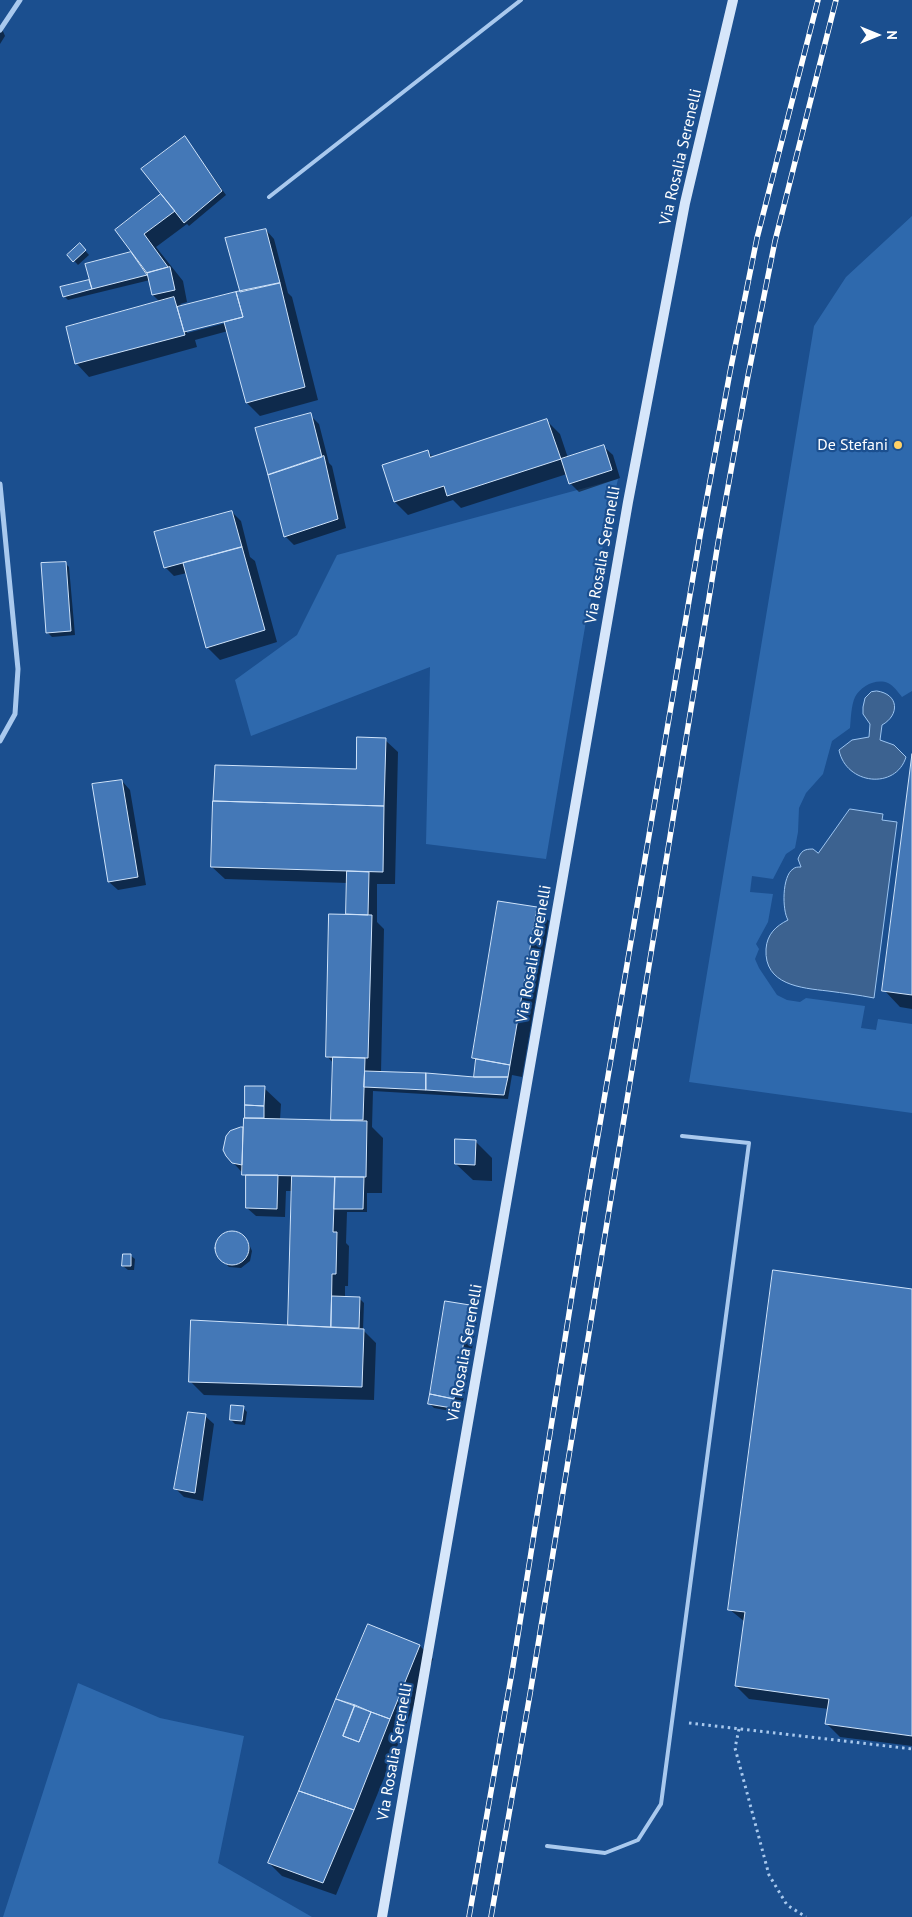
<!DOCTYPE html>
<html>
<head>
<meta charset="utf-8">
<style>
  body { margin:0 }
  #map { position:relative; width:912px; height:1917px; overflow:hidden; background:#1b4f8f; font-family:"PT Sans",sans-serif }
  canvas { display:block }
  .north { position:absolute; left:852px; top:10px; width:50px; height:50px; -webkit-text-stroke:4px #1b4f8f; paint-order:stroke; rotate:90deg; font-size:14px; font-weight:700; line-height:20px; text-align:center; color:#fff }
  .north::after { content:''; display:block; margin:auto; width:18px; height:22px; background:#fff; clip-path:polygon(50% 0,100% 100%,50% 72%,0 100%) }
</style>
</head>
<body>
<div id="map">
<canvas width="912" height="1917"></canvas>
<div class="north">N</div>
</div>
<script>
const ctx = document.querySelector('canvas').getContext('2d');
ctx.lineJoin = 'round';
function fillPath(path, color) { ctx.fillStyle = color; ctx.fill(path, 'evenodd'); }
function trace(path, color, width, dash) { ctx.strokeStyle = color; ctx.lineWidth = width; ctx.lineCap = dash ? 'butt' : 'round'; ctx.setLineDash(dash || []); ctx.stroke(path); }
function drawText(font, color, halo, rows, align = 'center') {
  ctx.font = font + ' "PT Sans",sans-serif'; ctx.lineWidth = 4.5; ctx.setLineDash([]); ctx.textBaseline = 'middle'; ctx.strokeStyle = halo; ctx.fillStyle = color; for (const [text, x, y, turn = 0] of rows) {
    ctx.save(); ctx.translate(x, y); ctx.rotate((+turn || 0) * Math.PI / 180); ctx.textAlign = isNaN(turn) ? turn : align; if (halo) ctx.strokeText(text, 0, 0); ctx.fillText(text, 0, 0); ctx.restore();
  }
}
const green = new Path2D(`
  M912,216V691L902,697C898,692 894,686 888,683C876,678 861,686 855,697C851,706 851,718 850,728L832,741L823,774L806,793L799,808L798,832L795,848L786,854L773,879L752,876L750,892L773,894L768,922L756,944L759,949L755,959L759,968L777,995L787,1000L800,1002L806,998L865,1006L861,1028L876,1030L878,1019L912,1024V1113L689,1082L814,326L846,277Z
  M618,479L586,621L546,859L426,844L430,667L251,736L235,680L297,635L337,555Z
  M78,1683L160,1718L244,1736L218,1863L312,1917H3Z`);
const water = new Path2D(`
  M877,691C899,694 900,715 882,725L880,740L894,745L906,757C896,790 846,785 839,750L852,740L869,737L870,724L863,714V707L865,698L871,692Z
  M850,809L883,814L882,820L897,822L874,998C859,995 843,993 828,991C801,988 764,985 766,949C767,934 776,926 788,920C782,910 782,876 793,869C795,867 798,867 801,867L798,859C801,851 804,849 813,849L818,853Z`);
const shadow = new Path2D(`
  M0,24L5,36L0,44Z
  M188,142L226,195L189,226L187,224L156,247L183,281L187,302L180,304L183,307L242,292L266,230L274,239L288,293L292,297L318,400L260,416L247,403L228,331L195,340L197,347L89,377L77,364L67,328L160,302L153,295L150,280L68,300L64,296L61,288L91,280L131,254L135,258L136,257L117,230L163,194ZM226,321V323L187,333V330Z
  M80,245L89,255L78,265L69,255Z
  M310,415L319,424L329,463L332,466L346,528L294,545L285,536Z
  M547,421L560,434L568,458L604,447L613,455L620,478L579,492L570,483L567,474L461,508L453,500L408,515L395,502L384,466L428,452L433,457Z
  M232,512L241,521L250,557L255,561L277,642L220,660L207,647L187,573L174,576L165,567Z
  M65,563L69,567L75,635L52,637L48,633Z
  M385,740L398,752L395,884H377V922L384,929L381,1073L476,1078L477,1062L473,1058L536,908L549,921L522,1077L512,1075L508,1099L373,1091L372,1127L383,1138L382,1193H367V1212H347L346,1243L349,1246L348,1286H345V1298L360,1299L364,1303L363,1330L376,1343L374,1400L204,1395L191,1382L289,1326L293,1191H286L285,1217L256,1216L247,1208L248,1179L229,1158L230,1132L244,1127L247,1087L264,1088L281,1104L280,1120L335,1121L333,1119L334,1064L327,1056L349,916L347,914L348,883L225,879L212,867L357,770Z
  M912,764V1009L900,1007L884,990Z
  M122,781L130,790L146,885L118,890L109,882Z
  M475,1141L492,1158V1181L473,1180L456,1164Z
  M229,1233L239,1235L249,1244L252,1251L250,1261L241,1268L229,1267L218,1256L217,1243L224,1235Z
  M130,1255L135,1259L134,1270H128L123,1266Z
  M912,1290V1746L840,1737L827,1724L829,1709L749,1699L736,1686L745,1622L729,1609Z
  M469,1307L478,1315L462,1407L457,1406L456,1412L434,1408L430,1404Z
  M243,1408L247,1412L245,1425L235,1424L231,1420Z
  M205,1416L214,1424L203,1501L184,1497L175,1488Z
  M369,1625L420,1646L433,1659L336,1895L282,1876L269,1863Z`);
const building = new Path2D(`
  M185,136L222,191L184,223L141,169Z
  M161,194L175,211L144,234L168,267L147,273L115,230Z
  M266,229L280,283L240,292L225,238Z
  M80,243L86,250L73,262L67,255Z
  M131,252L147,275L92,289L85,264Z
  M170,267L175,290L152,295L147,273Z
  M89,280L92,289L63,297L60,287Z
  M280,283L305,387L246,403L224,322L243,317L236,292Z
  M236,292L243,317L184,332L177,307Z
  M174,297L185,335L75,364L66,327Z
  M311,413L322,457L268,475L255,428Z
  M547,419L561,459L447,496L444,486L394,502L382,465L428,450L430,457Z
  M604,445L612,470L569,484L561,459Z
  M324,456L338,519L284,537L268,475Z
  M232,511L242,547L164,568L154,532Z
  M242,547L265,630L206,648L183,563Z
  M66,562L71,631L46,633L41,563Z
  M357,737L386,738L384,806L213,801L215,765L356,769Z
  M912,754V995L882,991Z
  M122,780L138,877L108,882L92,784Z
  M213,801L384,806L383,872L211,867Z
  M347,871L369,872L368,915L346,914Z
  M498,901L537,907L510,1065L472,1058Z
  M329,914L372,915L368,1058L326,1057Z
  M333,1057L365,1058L363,1120H331Z
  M476,1059L510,1065L508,1077H474Z
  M365,1071L426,1073V1090L364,1087Z
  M426,1073L474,1077H508L504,1095L426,1090Z
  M245,1086H265L264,1106L245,1105Z
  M245,1105L264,1106V1118H245Z
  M244,1118L367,1121L366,1177L242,1175Z
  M241,1127H243L242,1165L232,1163L226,1156L223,1150L226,1136L230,1131Z
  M455,1139L476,1140L475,1165L455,1164Z
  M246,1175H278L277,1209L246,1208Z
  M292,1176L335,1177L333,1232H337L336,1274H332L331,1327L288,1325Z
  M335,1177H364L363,1209H334Z
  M215 1248a17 17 0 1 1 34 0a17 17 0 1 1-34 0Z
  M123,1254H131V1266H122Z
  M773,1270L912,1289V1736L825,1724L829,1699L735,1686L745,1612L728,1610Z
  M332,1296L360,1297L359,1328L331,1327Z
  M445,1301L470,1305L454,1399L430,1394Z
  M191,1320L364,1329L362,1387L189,1382Z
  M430,1394L454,1399L452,1408L428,1404Z
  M231,1405L244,1406L242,1421L230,1420Z
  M188,1412L206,1414L195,1493L174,1489Z
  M368,1624L420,1645L390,1719L336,1699Z
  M336,1699L355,1705L343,1736L359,1742L371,1712L390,1719L354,1810L299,1791Z
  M355,1705L371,1712L359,1742L343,1736Z
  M299,1791L354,1810L323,1883L268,1863Z`);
const path = new Path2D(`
  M689,1723L912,1749
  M739,1729L735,1748L769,1875L787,1905L806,1917`);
const lane = new Path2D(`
  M269,197L521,0
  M547,1846L605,1853L638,1840L661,1804L749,1143L682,1136`);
const street = new Path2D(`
  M0,30L20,0
  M0,484L18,669L15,714L0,741`);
const secondary = new Path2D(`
  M382,1917L628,502L685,203L733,0`);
const rail = new Path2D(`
  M469,1917L513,1666L589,1188L701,530L730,372L757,238L818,0
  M491,1917L530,1694L719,537L748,376L775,241L836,0`);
const markers = [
  [898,445,5,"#ffd166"]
];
const streetNames = [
  ["Via Rosalia Serenelli",681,157,-77],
  ["Via Rosalia Serenelli",603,555,-80],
  ["Via Rosalia Serenelli",534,954,-80],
  ["Via Rosalia Serenelli",465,1353,-80],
  ["Via Rosalia Serenelli",395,1752,-80]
];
const poiNames = [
  ["De Stefani",888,445]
];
fillPath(green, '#2e69ad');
fillPath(water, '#3c6290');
trace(water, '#9cc4f0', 1);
fillPath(shadow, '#0007');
fillPath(building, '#4478b7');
trace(building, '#cfe3fa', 1);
trace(path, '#a9c9ee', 3, [2.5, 4]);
trace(lane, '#a9c9ee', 4);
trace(street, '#a9c9ee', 5);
trace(secondary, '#d6e6fa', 10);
trace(rail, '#fff', 5.5);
trace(rail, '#1b4f8f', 4, [11]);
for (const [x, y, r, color] of markers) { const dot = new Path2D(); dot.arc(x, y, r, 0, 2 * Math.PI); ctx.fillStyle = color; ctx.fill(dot); trace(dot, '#1b4f8f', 2); }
drawText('16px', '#fff', '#1b4f8f', streetNames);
drawText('16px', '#fff', '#1b4f8f', poiNames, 'right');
</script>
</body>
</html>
